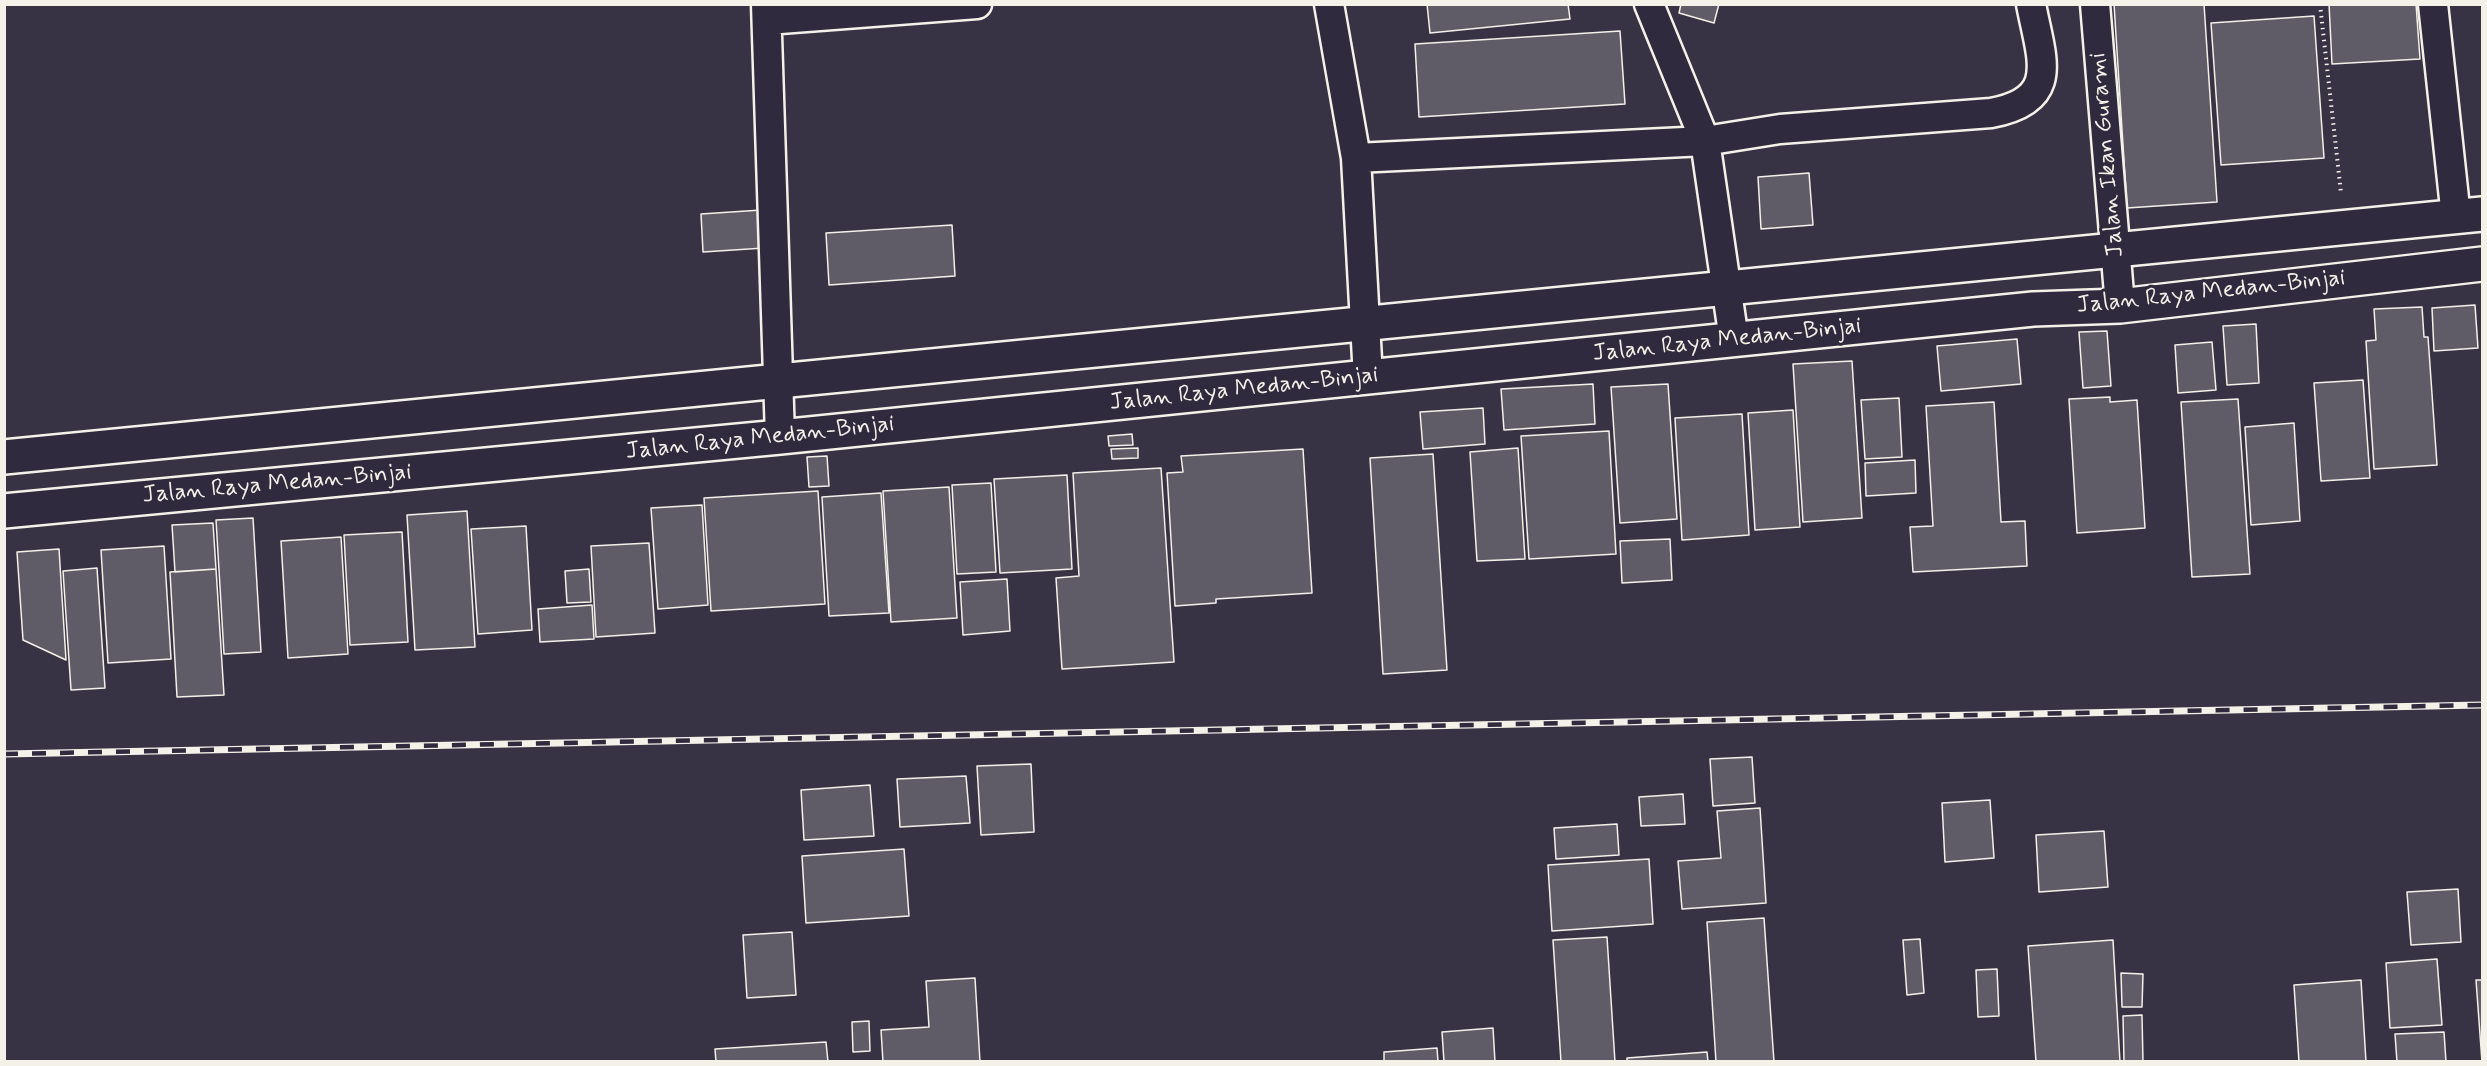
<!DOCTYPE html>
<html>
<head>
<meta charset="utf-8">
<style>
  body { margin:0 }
  #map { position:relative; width:2487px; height:1066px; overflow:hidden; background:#373244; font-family:Mynerve,sans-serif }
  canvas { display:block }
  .frame { position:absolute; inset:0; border:6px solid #f4f1e8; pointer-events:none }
</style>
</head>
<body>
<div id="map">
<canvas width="2487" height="1066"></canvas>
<div class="frame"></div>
</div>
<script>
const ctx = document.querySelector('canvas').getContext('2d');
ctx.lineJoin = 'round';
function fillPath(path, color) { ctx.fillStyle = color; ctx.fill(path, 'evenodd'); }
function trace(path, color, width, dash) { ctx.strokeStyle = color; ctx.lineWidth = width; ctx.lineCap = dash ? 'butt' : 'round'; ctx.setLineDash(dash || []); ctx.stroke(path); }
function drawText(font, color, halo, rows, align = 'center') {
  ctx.font = font + ' Mynerve,sans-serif'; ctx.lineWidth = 6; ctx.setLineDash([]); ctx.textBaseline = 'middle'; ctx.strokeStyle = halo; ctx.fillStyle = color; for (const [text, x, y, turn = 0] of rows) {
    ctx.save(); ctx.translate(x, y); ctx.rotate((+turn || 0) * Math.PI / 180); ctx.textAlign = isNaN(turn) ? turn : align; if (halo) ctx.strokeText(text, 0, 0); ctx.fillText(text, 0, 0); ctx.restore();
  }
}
const building = new Path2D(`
  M1427,4H1568L1570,19L1430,33Z
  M1681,4H1719L1714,23L1679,13Z
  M2114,4H2204L2217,202L2127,208Z
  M2329,4H2416L2420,59L2332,64Z
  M2314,16L2324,158L2221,165L2211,23Z
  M1620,31L1625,104L1419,117L1415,44Z
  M1809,173L1813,225L1761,229L1758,177Z
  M761,210L764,248L703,252L701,214Z
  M952,225L955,276L829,285L826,233Z
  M2475,305L2478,348L2434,351L2432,308Z
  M2422,307L2424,337H2428L2437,465L2374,469L2366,341L2376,340L2374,309Z
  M2256,324L2259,383L2227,385L2223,326Z
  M2107,331L2111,386L2083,388L2079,332Z
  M2017,339L2021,384L1941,391L1937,346Z
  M2212,342L2216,390L2178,393L2175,345Z
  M1852,361L1862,518L1803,522L1793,364Z
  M2363,380L2370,478L2321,481L2314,383Z
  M1593,384L1595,424L1504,430L1501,389Z
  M1668,384L1677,519L1620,523L1611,387Z
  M2110,397V402L2137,400L2145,528L2077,533L2069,399Z
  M1899,398L1902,457L1865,459L1861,400Z
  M2238,399L2250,574L2192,577L2181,402Z
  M1994,402L2001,522L2025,521L2027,566L1913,572L1910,527L1933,526L1926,406Z
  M1483,408L1485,444L1423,449L1420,412Z
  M1793,410L1800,527L1755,530L1748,413Z
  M1742,414L1749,535L1682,540L1675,418Z
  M2294,423L2300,521L2251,525L2245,427Z
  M1609,431L1616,554L1529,559L1521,436Z
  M1132,434L1133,445L1109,446L1108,436Z
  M1138,448V458L1112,459L1111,449Z
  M1518,448L1525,559L1477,561L1470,452Z
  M1303,449L1312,593L1216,599V603L1175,606L1167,473L1183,472L1181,456Z
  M1433,454L1447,670L1383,674L1370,458Z
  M827,456L829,486L809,487L807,457Z
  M1915,460L1916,493L1866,496L1865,463Z
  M1161,468L1174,662L1062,669L1056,578L1079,576L1073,473Z
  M1067,475L1072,569L1000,573L994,479Z
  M991,483L996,572L957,574L952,485Z
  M949,487L957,618L891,622L883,491Z
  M818,491L825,604L711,611L704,498Z
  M881,493L889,613L829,616L822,497Z
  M702,505L708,605L658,609L651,508Z
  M467,511L475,647L415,650L407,515Z
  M253,518L261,652L224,654L216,520Z
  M213,523L216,569L175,572L172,525Z
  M526,526L532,630L478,634L471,529Z
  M402,532L408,642L350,645L344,535Z
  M341,537L348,654L288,658L281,541Z
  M1670,539L1672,580L1622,583L1620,541Z
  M649,543L655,633L596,637L591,546Z
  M164,546L171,659L108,663L101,550Z
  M59,549L66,660L23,640L17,552Z
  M97,568L105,688L71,690L63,571Z
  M216,569L224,695L177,697L170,572Z
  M589,569L591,602L567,603L565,571Z
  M1007,579L1010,631L963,635L960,582Z
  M592,605L594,639L540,642L538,609Z
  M1752,757L1755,803L1713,806L1710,759Z
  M1031,764L1034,832L981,835L977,766Z
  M966,776L970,823L900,827L897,779Z
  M870,785L874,836L804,840L801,790Z
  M1683,794L1685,824L1641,826L1639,797Z
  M1990,800L1994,858L1945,862L1942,803Z
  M1760,808L1766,903L1682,909L1678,861L1721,858L1717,811Z
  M1617,824L1619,855L1556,859L1554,828Z
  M2104,831L2108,887L2039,892L2036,835Z
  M904,849L909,916L806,923L802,856Z
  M1649,859L1653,924L1552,931L1548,865Z
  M2458,889L2461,942L2411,945L2407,892Z
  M1764,918L1774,1062H1716L1707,922Z
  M792,932L796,995L747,998L743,935Z
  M1607,937L1615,1062H1561L1553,940Z
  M1920,939L1924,993L1907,995L1903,940Z
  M2113,940L2120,1062H2036L2028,946Z
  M2437,959L2442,1025L2390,1028L2386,963Z
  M1997,969L1999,1016L1978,1017L1976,970Z
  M2121,973L2143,974L2142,1007H2122Z
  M975,978L980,1062H883L881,1030L929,1027L926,981Z
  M2361,980L2366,1062H2299L2294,985Z
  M2476,980H2482V1062Z
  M2142,1015L2143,1062H2124L2123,1016Z
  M869,1021L870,1051L853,1052L852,1022Z
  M1493,1028L1495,1062H1444L1442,1032Z
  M2444,1032L2446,1062H2397L2395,1034Z
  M826,1042L828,1062H716L715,1049Z
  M1437,1048L1438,1062H1384V1052Z
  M1707,1052L1708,1062H1627V1058Z`);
const path = new Path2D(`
  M2320,4L2341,193`);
const minor = new Path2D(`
  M766,4L780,437
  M1329,4L1356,158L1368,378
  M1649,4L1705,141L1734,340
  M2095,4L2120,306
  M2433,4L2456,217
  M767,20L977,4
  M1356,158L1705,141L1780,129L1991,113C2062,100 2041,58 2031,4`);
const primary = new Path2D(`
  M4,457L2482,214
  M4,511L780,437L2033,309L2120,306L2482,264`);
const rail = new Path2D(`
  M4,754L2482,705`);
const streetNames = [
  ["Jalan Ikan Gurami",2108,155,-95],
  ["Jalan Raya Medan-Binjai",2211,293,-6],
  ["Jalan Raya Medan-Binjai",1727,341,-6],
  ["Jalan Raya Medan-Binjai",1244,390,-6],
  ["Jalan Raya Medan-Binjai",760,439,-6],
  ["Jalan Raya Medan-Binjai",277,485,-5]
];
fillPath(building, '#5f5c67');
trace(building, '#f4f1e8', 1.5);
trace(minor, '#f4f1e8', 33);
trace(primary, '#f4f1e8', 38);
trace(path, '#f4f1e8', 4, [1.5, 4.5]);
trace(minor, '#2f2a3d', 28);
trace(primary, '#2f2a3d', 33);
trace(rail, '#f4f1e8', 7);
trace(rail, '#2f2a3d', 4.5, [14]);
drawText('24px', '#f4f1e8', '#2f2a3d', streetNames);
</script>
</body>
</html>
